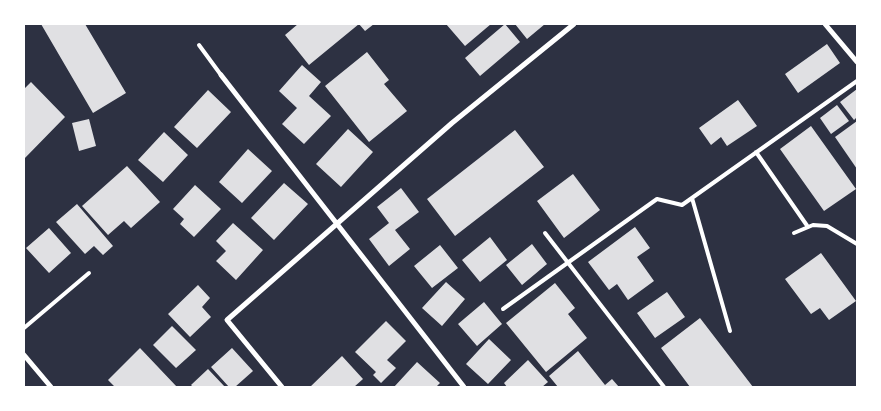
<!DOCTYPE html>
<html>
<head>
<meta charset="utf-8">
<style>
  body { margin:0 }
  #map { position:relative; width:881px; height:411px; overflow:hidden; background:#2d3142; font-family:"Noto Serif",serif }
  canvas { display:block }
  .frame { position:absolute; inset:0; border:25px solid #fff; pointer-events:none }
</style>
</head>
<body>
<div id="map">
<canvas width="881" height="411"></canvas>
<div class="frame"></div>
</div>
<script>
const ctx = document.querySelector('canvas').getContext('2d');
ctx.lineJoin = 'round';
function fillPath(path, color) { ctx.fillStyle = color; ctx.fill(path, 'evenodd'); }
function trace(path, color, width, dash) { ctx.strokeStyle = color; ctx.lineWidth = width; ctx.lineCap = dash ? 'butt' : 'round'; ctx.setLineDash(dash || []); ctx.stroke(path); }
const building = new Path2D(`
  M41,24H85L126,93L93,113Z
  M298,24H374L365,31L359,24L309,65L285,35Z
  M446,24H491L465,46Z
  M505,24L520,42L480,76L465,58Z
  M515,24H545L527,39Z
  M827,44L840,63L798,93L785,74Z
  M367,52L389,80L384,84L407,111L369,142L325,86Z
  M302,65L321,82L309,96L331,116L304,144L282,124L297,108L279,91Z
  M31,82L65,117L24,159V89Z
  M857,89V117L854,120L840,102Z
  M208,90L231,112L197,148L174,127Z
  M738,100L757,126L727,146L721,137L711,145L699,128Z
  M837,105L849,121L831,134L820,118Z
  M89,119L96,146L79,151L72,123Z
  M857,121V169L835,137Z
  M811,126L856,189L824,211L780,149Z
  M348,129L373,152L341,187L316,164Z
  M515,130L544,167L455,236L427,199Z
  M164,132L188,155L163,182L138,160Z
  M248,149L272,171L242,203L219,182Z
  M127,166L160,202L131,228L124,221L108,235L82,206Z
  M573,174L600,210L564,238L537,201Z
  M284,183L308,204L274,240L251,218Z
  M195,185L221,209L194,237L180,224L184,219L173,209Z
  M401,188L419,212L395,230L410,249L389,266L369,239L389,223L377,207Z
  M77,204L113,246L103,255L94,246L85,254L56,222Z
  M233,223L263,250L236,280L216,261L226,251L216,241Z
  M635,227L650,248L637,257L654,281L628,300L617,284L609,290L588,262Z
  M49,228L71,253L49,273L26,248Z
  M490,237L507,260L480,282L462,260Z
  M532,244L547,264L522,285L506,265Z
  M440,245L458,268L432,288L414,266Z
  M821,253L856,301L829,320L820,308L811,314L785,279Z
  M446,282L465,299L442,326L422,308Z
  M555,283L575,308L568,314L587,338L546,372L506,323Z
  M198,285L210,298L202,307L211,317L190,337L168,314Z
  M667,292L685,317L655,338L637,313Z
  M484,302L502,324L477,346L458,324Z
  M700,318L753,387H690L661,348Z
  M386,321L406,341L387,360L396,368L381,383L373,375L376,372L355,352Z
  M172,326L196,350L176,368L153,345Z
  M489,339L511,360L488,384L466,364Z
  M140,348L177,387H115L108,380Z
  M232,348L253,371L235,387H229L211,367Z
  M578,351L605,385L612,379L619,387H558L549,376Z
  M342,356L363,379L354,387H310Z
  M528,360L548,382L542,387H507L504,383Z
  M417,362L440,383L436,387H394Z
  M208,369L225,387H193L191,385Z`);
const service = new Path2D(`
  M199,45L221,75
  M756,152L808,227
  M692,198L730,331
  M545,233L664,387
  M794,233L813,225L827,226L857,244
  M503,309L657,199L682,205L857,81
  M24,328L89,273`);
const minor = new Path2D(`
  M825,24L857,62
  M221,75L464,387
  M24,355L51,387
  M282,387L227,320L452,123L574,24`);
fillPath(building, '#e0e0e3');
trace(service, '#fff', 4);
trace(minor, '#fff', 5);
</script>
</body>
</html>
